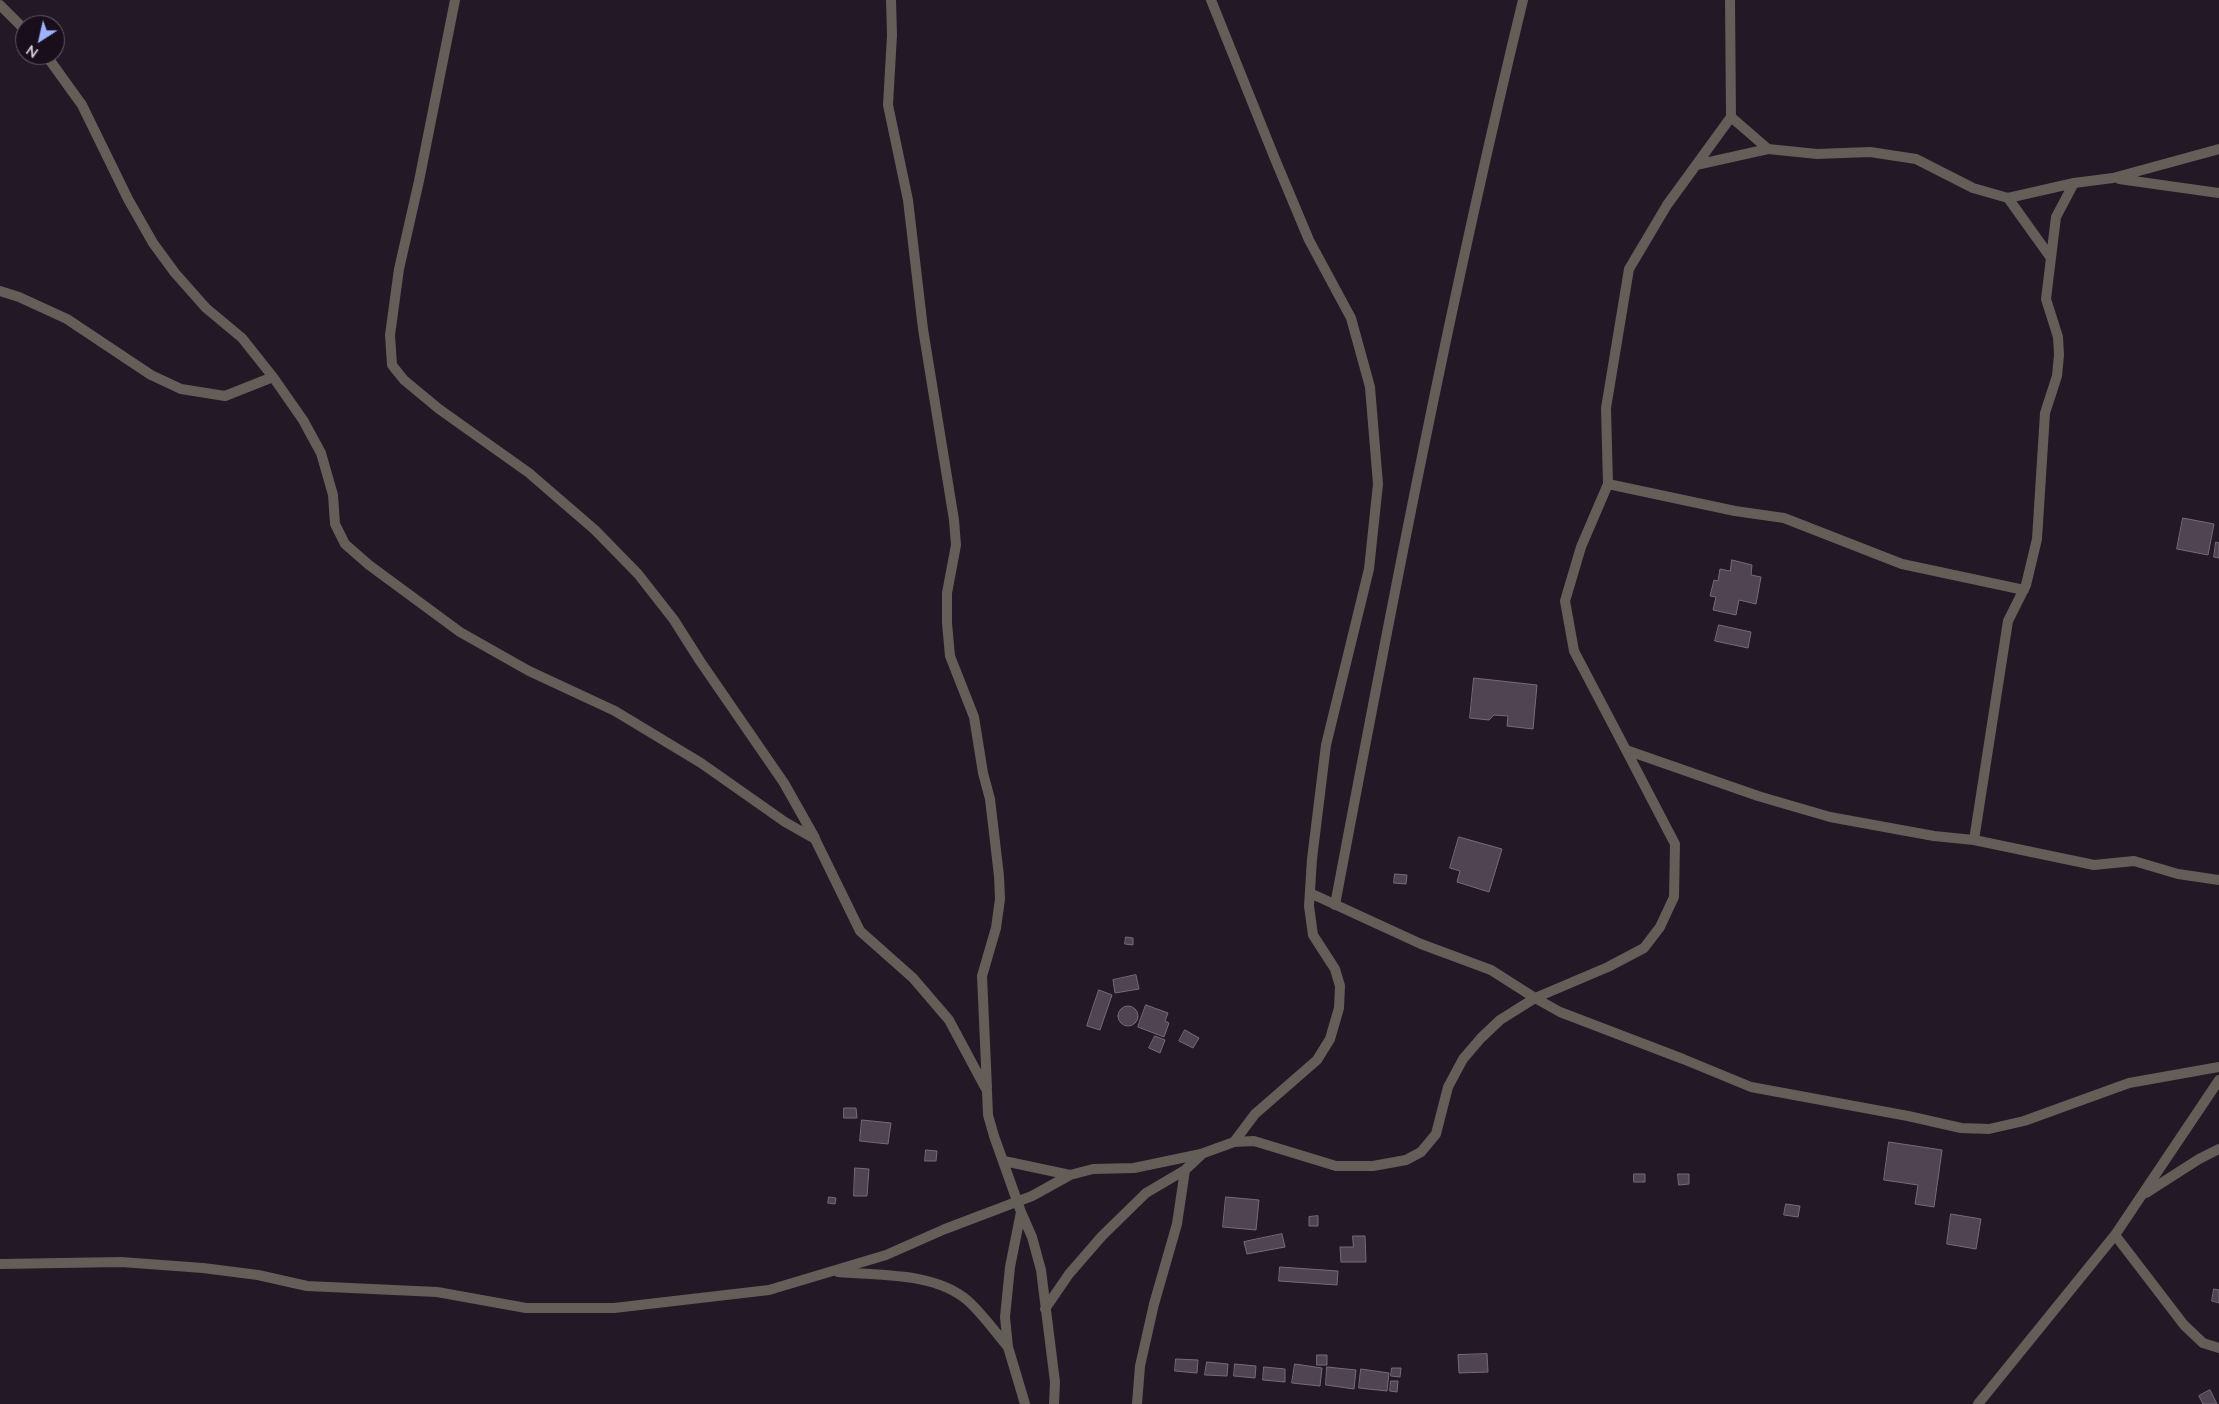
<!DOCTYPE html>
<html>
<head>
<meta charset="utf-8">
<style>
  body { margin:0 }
  #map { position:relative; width:2219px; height:1404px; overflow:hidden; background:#231825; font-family:Lato,sans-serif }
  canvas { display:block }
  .north { position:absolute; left:15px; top:15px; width:50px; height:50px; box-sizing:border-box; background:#190f1c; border:1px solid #655c68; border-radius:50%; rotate:215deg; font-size:14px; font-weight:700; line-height:20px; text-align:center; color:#d8d0d9 }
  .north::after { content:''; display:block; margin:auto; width:18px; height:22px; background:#9eb3fd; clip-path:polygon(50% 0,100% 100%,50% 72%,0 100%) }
</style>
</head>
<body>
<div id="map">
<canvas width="2219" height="1404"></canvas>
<div class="north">N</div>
</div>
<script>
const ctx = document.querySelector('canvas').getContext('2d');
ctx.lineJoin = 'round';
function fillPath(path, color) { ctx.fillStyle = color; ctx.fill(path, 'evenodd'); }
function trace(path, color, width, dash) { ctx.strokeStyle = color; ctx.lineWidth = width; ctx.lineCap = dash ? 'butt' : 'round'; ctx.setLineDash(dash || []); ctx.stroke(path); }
const building = new Path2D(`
  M2183,518L2214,524L2208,555L2177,549Z
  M2216,542L2219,543V558L2214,557Z
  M1732,560L1752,565L1751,575L1761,577L1756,604L1739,600L1736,615L1713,610L1716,597L1710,596L1714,580L1718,581L1720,569L1730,571Z
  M1719,625L1751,632L1748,648L1715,641Z
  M1474,678L1537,685L1533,729L1507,726L1508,716L1494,715L1489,720L1470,718Z
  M1459,837L1502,849L1489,892L1457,882L1460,871L1450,868Z
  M1395,874L1407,875L1406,884L1394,883Z
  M1126,937L1133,938V945L1125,944Z
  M1136,975L1139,989L1115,993L1113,980Z
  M1099,990L1112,995L1100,1030L1087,1026Z
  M1146,1005L1168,1013L1165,1021L1169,1023L1164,1037L1138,1027Z
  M1118 1016a10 10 0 1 1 20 0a10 10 0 1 1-20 0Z
  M1185,1030L1199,1038L1193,1048L1179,1041Z
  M1155,1036L1165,1040L1160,1053L1149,1048Z
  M844,1108H856L857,1118H844Z
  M862,1120L891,1123L888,1144L860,1141Z
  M1889,1142L1942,1150L1934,1207L1915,1204L1918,1185L1884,1180Z
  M926,1150L937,1151L936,1161H925Z
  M855,1168L869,1169L867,1196H854Z
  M1634,1174H1645V1182H1634Z
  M1678,1174H1689V1184L1679,1185Z
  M829,1197L836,1198L835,1204L828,1203Z
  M1226,1197L1259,1200L1256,1230L1223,1227Z
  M1786,1204L1800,1206L1798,1217L1784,1215Z
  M1951,1214L1981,1219L1976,1249L1947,1244Z
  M1318,1216V1226H1309V1217Z
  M1282,1234L1285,1247L1247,1254L1244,1242Z
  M1353,1236H1365L1366,1262H1341L1340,1247H1353Z
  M1280,1267L1338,1271L1337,1285L1279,1281Z
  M2214,1289L2219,1290V1303L2212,1301Z
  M1487,1354L1488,1372L1459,1373L1458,1355Z
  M1317,1355H1327V1365H1317Z
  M1176,1359L1198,1360L1197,1373L1175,1371Z
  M1207,1362L1228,1364L1227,1376L1205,1375Z
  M1235,1364L1256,1366L1255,1378L1234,1376Z
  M1295,1364L1322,1368L1320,1386L1292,1383Z
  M1264,1367L1285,1369V1382L1263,1380Z
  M1327,1367L1356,1370L1354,1389L1326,1385Z
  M1392,1368H1401L1400,1377L1391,1376Z
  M1361,1369L1389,1373L1387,1391L1359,1388Z
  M1391,1381H1398L1397,1392L1390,1391Z
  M2210,1390L2217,1404H2203L2199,1396Z`);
const street = new Path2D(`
  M455,0L419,181L399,269L390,335L392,365L404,380L439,409L529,473L595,530L638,574L674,620L700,661L784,783L815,838
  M891,0L892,35L888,105L908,200L923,329L954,520L956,545L947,593V623L950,656L974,717L983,773L990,799L999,876L1000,899L996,928L982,976L987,1088
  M1211,0L1275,159L1309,240L1351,318L1370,387L1378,484L1369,569L1326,745L1312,859L1309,906L1313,935L1335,969L1340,986L1339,1008L1330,1039L1317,1060L1255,1114L1234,1142
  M0,5L25,30
  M46,55L82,105L128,199L153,243L175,273L206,308L242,338L273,377L303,420L321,453L333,495L335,524L345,544L369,565L460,632L529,671L615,711L701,763L785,822L815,839L860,931L913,978L949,1020L987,1091L988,1115L994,1136L1021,1212L1010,1267L1005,1317L1008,1347L1025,1404
  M1731,117L1768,149L1817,154L1870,152L1916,159L1973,188L2008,198L2074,183
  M1696,165L1768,149
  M2119,179L2219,193
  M2008,198L2051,258
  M0,291L19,297L67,319L151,375L181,389L225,396L273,377
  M1608,484L1735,511L1784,518L1902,564L2024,590
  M1626,750L1574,651L1565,601L1581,547L1608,484L1606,408L1629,269L1667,205L1731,117L1730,0
  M1974,840L2008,621L2026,585L2037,539L2045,413L2057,376L2059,355L2058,337L2046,299L2056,217L2074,183L2113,178L2219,149
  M1310,893L1421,944L1491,970L1535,998L1608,967L1644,948L1660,927L1674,897L1675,844L1626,750L1758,796L1830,817L1934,836L1974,840L2094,865L2134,861L2178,874L2219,880
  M1335,905C1392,602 1450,300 1523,0
  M1004,1161L1070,1175
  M2146,1193L2199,1159L2219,1149
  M1021,1212L1032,1237L1041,1270L1055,1382L1054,1404
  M2115,1235L2184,1325L2203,1343L2219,1348
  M0,1264L121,1262L203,1268L258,1275L307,1286L437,1292L526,1308H614L769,1290L886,1255L945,1229L1032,1196L1070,1175L1093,1169L1134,1168L1201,1154L1234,1142L1254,1141L1336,1166H1373L1406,1160L1421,1152L1436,1134L1448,1087L1463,1059L1481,1038L1500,1020L1535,998L1560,1012L1683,1059L1751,1087L1908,1116L1961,1128L1989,1129L2024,1121L2129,1083L2219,1067
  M838,1272C880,1276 934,1272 967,1300C982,1313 995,1332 1008,1347
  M1045,1309L1069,1274L1102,1236L1146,1193L1185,1170L1201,1155
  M1137,1404L1140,1366L1154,1304L1177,1224L1185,1170
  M1978,1404L2115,1235L2219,1080`);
fillPath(building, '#504453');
trace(building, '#776a7a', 1);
trace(street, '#635e57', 10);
</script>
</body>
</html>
